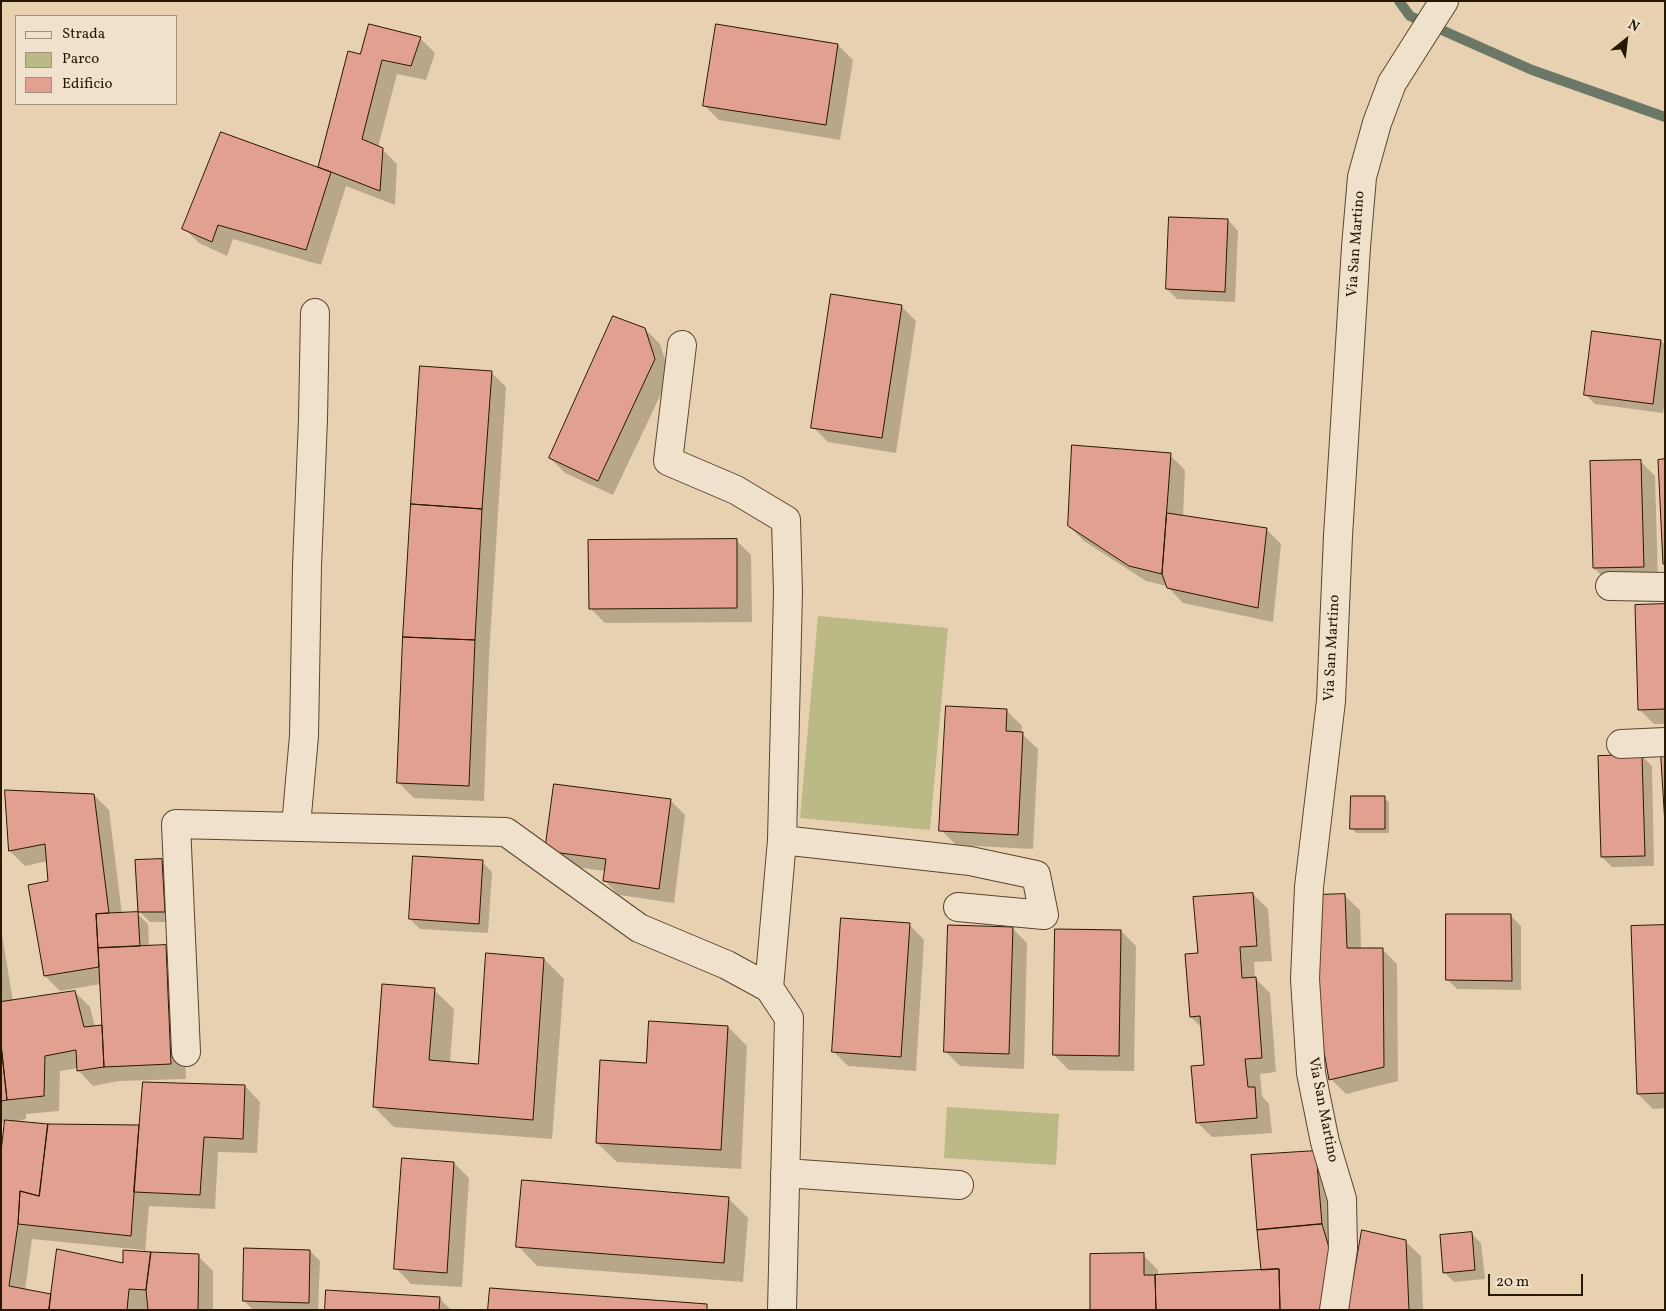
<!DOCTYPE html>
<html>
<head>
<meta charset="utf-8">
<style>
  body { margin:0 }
  #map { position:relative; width:1666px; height:1311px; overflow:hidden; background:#e8d1b0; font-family:Vollkorn,serif }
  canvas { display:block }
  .frame { position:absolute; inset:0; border:2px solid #291801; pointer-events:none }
  .legend { position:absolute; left:15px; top:15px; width:162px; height:90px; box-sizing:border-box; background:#f0e1cc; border:1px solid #a0917b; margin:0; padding:6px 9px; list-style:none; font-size:15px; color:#291801 }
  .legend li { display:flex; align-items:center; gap:10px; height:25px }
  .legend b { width:25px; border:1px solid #a0917b }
  .north { position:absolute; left:1601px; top:15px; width:50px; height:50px; -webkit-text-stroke:4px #f0e1cc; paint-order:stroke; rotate:29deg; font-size:14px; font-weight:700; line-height:20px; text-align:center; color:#291801 }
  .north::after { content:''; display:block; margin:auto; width:18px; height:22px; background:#291801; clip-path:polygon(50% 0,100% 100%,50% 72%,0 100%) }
  .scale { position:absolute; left:1488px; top:1274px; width:95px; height:22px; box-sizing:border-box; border:2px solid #291801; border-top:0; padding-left:6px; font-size:15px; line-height:18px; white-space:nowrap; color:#291801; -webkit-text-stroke:4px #f0e1cc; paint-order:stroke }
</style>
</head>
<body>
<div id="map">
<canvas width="1666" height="1311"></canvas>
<div class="frame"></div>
<ul class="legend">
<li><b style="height:6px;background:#f0e1cc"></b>Strada</li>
<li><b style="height:14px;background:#bbba87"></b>Parco</li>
<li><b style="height:14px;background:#e1a090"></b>Edificio</li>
</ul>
<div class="north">N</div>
<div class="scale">20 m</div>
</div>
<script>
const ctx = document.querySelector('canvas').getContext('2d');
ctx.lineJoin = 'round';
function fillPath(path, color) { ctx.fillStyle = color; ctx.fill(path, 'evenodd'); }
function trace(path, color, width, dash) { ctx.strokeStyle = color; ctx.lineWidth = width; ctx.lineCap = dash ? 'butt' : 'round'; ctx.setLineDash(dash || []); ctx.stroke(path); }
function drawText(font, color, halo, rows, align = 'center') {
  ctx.font = font + ' Vollkorn,serif'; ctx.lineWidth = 5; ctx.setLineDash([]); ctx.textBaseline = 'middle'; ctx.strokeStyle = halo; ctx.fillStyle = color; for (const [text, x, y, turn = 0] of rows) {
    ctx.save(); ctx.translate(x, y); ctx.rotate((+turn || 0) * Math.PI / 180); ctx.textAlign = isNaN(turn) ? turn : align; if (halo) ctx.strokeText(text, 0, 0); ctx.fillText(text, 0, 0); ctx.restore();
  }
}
const green = new Path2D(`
  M818,616L948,628L930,830L800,818Z
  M947,1107L1059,1114L1056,1165L944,1158Z`);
const shadow = new Path2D(`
  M420,38L435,53L426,80L397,74L378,147L382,149L397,164L395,205L346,186L321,265L233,239L227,256L199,243L184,228L318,169L349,52L361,55Z
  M838,45L853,60L840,140L719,120L704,105Z
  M1228,220L1238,231L1235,302L1177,299L1167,289Z
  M901,306L916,321L896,453L828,442L813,427Z
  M645,329L660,344L670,375L613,495L565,473L550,458Z
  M1661,341L1665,345V400L1663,413L1595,404L1585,394Z
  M491,372L506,387L489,656L484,801L414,798L399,783Z
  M1170,455L1185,470L1183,517L1266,529L1281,544L1273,622L1183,603L1167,586L1146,581L1084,541L1069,526Z
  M1640,461L1655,476L1658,581L1609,583L1594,568Z
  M736,540L751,555L752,622L605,623L590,608Z
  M1665,606V724H1654L1639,709Z
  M1007,711L1022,726L1021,733L1038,749L1033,849L956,845L941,830Z
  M1642,756L1652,766L1654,866L1612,867L1602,857Z
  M94,795L109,810L122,914H138L148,924L149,947L165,946L180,961L186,1079L119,1081L93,1086L78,1070V1068L60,1071L59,1111L26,1114V1119L15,1122L48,1125L141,1126L245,1086L260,1102L257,1153L218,1152L215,1209L149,1206L145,1253L198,1256L213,1271V1310H1L6,1122L1,1123V928L13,1002L75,992L90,1007L95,1027H103L101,984L60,991L45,976L29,886L49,882L48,861L25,866L10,851ZM32,1239L144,1250L143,1253L125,1265L52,1297L51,1295L25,1290Z
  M1384,798L1389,802V833H1356L1352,828Z
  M670,800L685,815L674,903L619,895L604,880L605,871L561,865L546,850Z
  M162,860L172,870L174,922H150L140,912Z
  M482,862L492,872L488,933L420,929L410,919Z
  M1253,894L1268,909L1272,961L1254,962L1255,978L1270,993L1276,1072L1260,1074L1262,1096L1269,1104L1272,1133L1212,1137L1197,1122L1205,1066L1202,1028L1191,1017L1199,954Z
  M1344,895L1360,910L1361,949H1382L1397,964L1398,1081L1346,1094L1331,1079Z
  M1511,916L1521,926V990L1457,989L1447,979Z
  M909,924L924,940L916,1071L848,1066L833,1051Z
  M1665,926V1108L1653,1109L1638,1094Z
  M1012,928L1027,943L1024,1069L960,1066L945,1051Z
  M1121,931L1136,946L1134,1071L1069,1070L1054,1055Z
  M544,959L564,979L552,1139L394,1127L374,1107L434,990L454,1009L450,1063L479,1066Z
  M728,1027L747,1046L741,1169L617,1162L597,1143Z
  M1315,1152L1330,1167L1347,1277L1091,1310L1143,1255L1158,1270V1275L1263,1271Z
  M454,1163L469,1178L462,1287L411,1284L396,1268Z
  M728,1198L748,1218L743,1282L537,1266L518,1246Z
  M1471,1233L1481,1243L1485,1279L1454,1282L1444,1272Z
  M1405,1241L1421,1256L1423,1310H1349Z
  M310,1251L320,1261L318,1310H253L244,1301Z
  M439,1298L451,1310H326Z`);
const stream = new Path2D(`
  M1399,1L1410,16L1532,70L1665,117`);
const building = new Path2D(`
  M369,24L421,37L411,66L382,60L362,139L383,148L380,191L318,167L348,51L360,54Z
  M716,24L838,44L826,125L703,106Z
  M221,132L331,172L306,250L218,225L212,242L182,229Z
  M1169,217L1228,219L1225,292L1166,289Z
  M831,294L902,305L882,438L811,428Z
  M613,316L645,328L655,359L598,481L549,458Z
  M1592,331L1661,340L1653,404L1584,395Z
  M420,366L492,371L482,509L411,504Z
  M1072,445L1171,453L1162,574L1129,566L1068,526Z
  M1665,459V564H1663L1658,460Z
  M1641,460L1644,567L1593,568L1590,461Z
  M411,504L482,509L475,640L403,637Z
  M1167,513L1267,528L1258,608L1167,588L1162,574Z
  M737,539V608L589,609L588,540Z
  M1665,604V709L1638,710L1635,605Z
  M403,637L475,640L469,786L397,783Z
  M946,706L1007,709L1006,731L1023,732L1018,835L939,831Z
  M1661,754H1665V824Z
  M1642,755L1645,856L1601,857L1598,756Z
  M554,784L671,799L659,889L603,881L606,859L545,851Z
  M5,790L94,794L109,913L96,914L99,967L44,976L28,885L48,881L45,844L9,851Z
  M1351,796H1385V829H1350Z
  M413,856L483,860L479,924L409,919Z
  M162,859L165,912H138L135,860Z
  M1253,893L1257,946L1240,947L1242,978L1256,977L1262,1058L1245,1059L1248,1087H1255L1257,1118L1196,1123L1191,1066L1204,1065L1200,1016L1190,1017L1185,954L1198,953L1193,897Z
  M1345,894L1347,948H1383L1384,1067L1329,1080L1318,1018L1317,895Z
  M138,912L140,946L98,948L96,914Z
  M1446,914H1511L1512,981L1446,980Z
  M841,918L910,923L901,1057L832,1052Z
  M948,925L1013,927L1009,1054L944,1052Z
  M1665,925V1093L1637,1094L1631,926Z
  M1055,929L1121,930L1119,1056L1053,1055Z
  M166,945L171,1064L104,1067L98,948Z
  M486,953L544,958L533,1120L373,1107L382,984L435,988L429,1060L478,1064Z
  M75,991L84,1027L102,1025L104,1067L77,1071L76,1050L45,1056L44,1096L7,1100L1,1044V1002Z
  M649,1021L728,1026L721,1150L596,1143L600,1060L646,1063Z
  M1,1044L7,1100L1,1101Z
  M143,1082L245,1085L243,1139L204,1137L200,1195L134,1192Z
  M5,1120L48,1124L39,1196L20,1191L18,1224L9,1286L51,1294L49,1310H1V1152Z
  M48,1124L139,1125L131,1236L18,1224L20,1191L39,1196Z
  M1316,1151L1322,1224L1257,1230L1251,1155Z
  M402,1158L454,1162L447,1273L394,1269Z
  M522,1180L729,1197L724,1263L516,1247Z
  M1322,1224L1333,1261L1323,1310H1280L1279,1269L1261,1270L1257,1230Z
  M1362,1230L1406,1240L1409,1310H1348Z
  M1472,1232L1475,1270L1443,1273L1440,1235Z
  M244,1248L310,1250L309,1303L243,1301Z
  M57,1249L123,1263V1250L151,1252L146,1290L129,1289L127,1310H49Z
  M151,1252L199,1254L198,1310H148L146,1290Z
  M1144,1253V1275H1155L1156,1310H1090V1254Z
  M1279,1269L1280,1310H1156L1155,1275Z
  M490,1288L707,1304V1310H488Z
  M326,1290L440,1297L439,1310H325Z`);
const minor = new Path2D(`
  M682,345L668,461L736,490L786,520L788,592L782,840L769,988
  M1610,586L1665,587
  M1621,744L1665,742
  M296,826L304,736L307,566L313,419L315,313
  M782,840L970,861L1036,875L1044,915L958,907
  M186,1052L176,824L506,832L639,928L727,965L769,988L789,1018L782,1310
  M785,1173L959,1185
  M1334,1310L1343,1249L1342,1199L1325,1142L1311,1073L1305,979L1309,887L1331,701L1338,536L1356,247L1362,177L1377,123L1392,83L1444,1`);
const streetNames = [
  ["Via San Martino",1357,244,-86],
  ["Via San Martino",1333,648,-87],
  ["Via San Martino",1322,1110,79]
];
fillPath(green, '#bbba87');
fillPath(shadow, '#0003');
trace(stream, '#6b7767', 10);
fillPath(building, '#e1a090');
trace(building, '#291801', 1);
trace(minor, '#59462d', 30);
trace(minor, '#f0e1cc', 28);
drawText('15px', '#291801', '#f0e1cc', streetNames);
</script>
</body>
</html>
